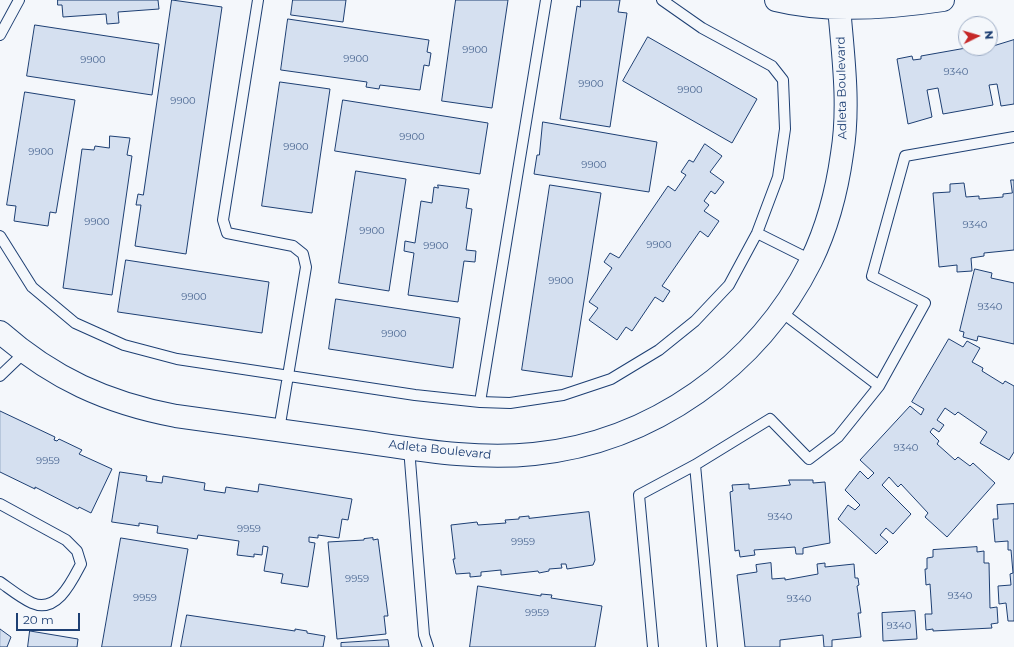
<!DOCTYPE html>
<html>
<head>
<meta charset="utf-8">
<style>
  body { margin:0 }
  #map { position:relative; width:1014px; height:647px; overflow:hidden; background:#f4f7fb; font-family:Montserrat,sans-serif }
  canvas { display:block }
  .north { position:absolute; left:958px; top:16px; width:40px; height:40px; box-sizing:border-box; background:#f4f7fb; border:1px solid #9eadc5; border-radius:50%; rotate:85deg; font-size:11px; font-weight:700; line-height:16px; text-align:center; color:#1d3f73 }
  .north::after { content:''; display:block; margin:auto; width:14px; height:18px; background:#c62828; clip-path:polygon(50% 0,100% 100%,50% 72%,0 100%) }
  .scale { position:absolute; left:16px; top:613px; width:64px; height:18px; box-sizing:border-box; border:2px solid #1d3f73; border-top:0; padding-left:5px; font-size:12px; line-height:14px; white-space:nowrap; color:#1d3f73; -webkit-text-stroke:3px #f4f7fb; paint-order:stroke }
</style>
</head>
<body>
<div id="map">
<canvas width="1014" height="647"></canvas>
<div class="north">N</div>
<div class="scale">20 m</div>
</div>
<script>
const ctx = document.querySelector('canvas').getContext('2d');
ctx.lineJoin = 'round';
function fillPath(path, color) { ctx.fillStyle = color; ctx.fill(path, 'evenodd'); }
function trace(path, color, width, dash) { ctx.strokeStyle = color; ctx.lineWidth = width; ctx.lineCap = dash ? 'butt' : 'round'; ctx.setLineDash(dash || []); ctx.stroke(path); }
function drawText(font, color, halo, rows, align = 'center') {
  ctx.font = font + ' Montserrat,sans-serif'; ctx.lineWidth = 3; ctx.setLineDash([]); ctx.textBaseline = 'middle'; ctx.strokeStyle = halo; ctx.fillStyle = color; for (const [text, x, y, turn = 0] of rows) {
    ctx.save(); ctx.translate(x, y); ctx.rotate((+turn || 0) * Math.PI / 180); ctx.textAlign = isNaN(turn) ? turn : align; if (halo) ctx.strokeText(text, 0, 0); ctx.fillText(text, 0, 0); ctx.restore();
  }
}
const building = new Path2D(`
  M58,0H158L159,9L118,12L119,23L107,24L106,14L63,17L62,5H58Z
  M172,0L222,7L186,254L135,246L141,205H136L138,194L143,195Z
  M293,0H346L343,22L291,15Z
  M456,0H508L492,108L442,101Z
  M581,0H620L618,12L627,13L610,127L560,119L577,6L580,7Z
  M288,19L429,40L427,52L431,53L429,66L424,65L420,90L380,85L379,89L366,87L367,82L281,70Z
  M35,25L159,44L152,95L27,76Z
  M648,37L757,99L732,143L623,81Z
  M1014,40V104L1001,106L997,84L989,85L993,105L943,114L938,88L927,90L932,117L908,124L897,59L912,56L913,60L921,59V56L966,48H990V44L992,46Z
  M280,82L330,89L312,213L262,206Z
  M25,92L75,100L56,213L50,212L48,226L14,221L16,206L7,205Z
  M343,100L488,123L480,174L335,151Z
  M543,122L657,142L649,192L534,174L537,155H539Z
  M110,136L130,138L127,155L132,156L112,295L63,288L82,149L94,150L95,146L109,148Z
  M705,144L722,156L710,172L724,182L715,194L711,191L704,201L709,205L704,211L719,221L708,237L700,231L662,286L670,291L663,302L655,297L632,331L626,327L617,340L589,320L598,308L589,302L612,268L604,262L610,253L619,258L668,186L675,191L686,175L681,172L689,160L693,162Z
  M356,171L406,179L389,291L339,283Z
  M1011,180H1014V250L984,253V256L971,258L972,271L957,272V265L939,267L933,193L950,192V184L964,183L966,197L979,196V199L1003,197V194L1012,193Z
  M438,185L469,189L466,208L472,209L466,250L476,251L475,262L464,261L458,302L408,295L414,253L404,251L405,241L415,243L421,201L432,203L434,187L438,188Z
  M550,185L601,193L572,377L522,370Z
  M126,260L269,282L262,333L118,312Z
  M975,269L992,273L991,278L1014,283V344L978,336L977,341L963,337L964,332L960,331Z
  M336,299L460,318L453,368L329,349Z
  M949,339L963,347L967,341L980,348L972,362L983,368L982,371L1003,384L1005,381L1014,386V452L1009,460L980,443L987,432L958,412L955,415L945,408L937,420L944,425L939,432L933,428L930,432L939,441L937,444L955,460L958,457L970,466L973,463L995,483L947,537L925,517L928,513L901,484L898,487L889,477L882,485L911,514L893,534L886,528L880,535L888,542L876,554L838,519L848,505L855,510L860,505L845,490L860,471L868,479L874,473L860,460L910,406L921,415L924,409L912,402Z
  M0,411L55,437L54,440L57,441L59,439L82,450L79,454L112,469L91,513L79,507L78,509L35,487V489L0,472Z
  M120,472L147,476L146,481L162,483L163,476L205,483L204,490L225,493L226,487L258,492L259,484L352,499L348,520L342,519L339,538L318,535V538L309,537V542L315,543L308,587L281,583L283,574L264,571L268,547L263,546L262,555L254,554V557L237,555L239,541L198,535L197,539L157,533L158,526L139,523V526L112,522Z
  M789,480H813V483L825,482L830,543L803,548V554H796L795,547L754,550L755,555L740,557L739,550L735,551L730,492L733,491L732,485L749,484V489L790,485Z
  M1014,504V621H1008L1006,603L999,604L998,586L1011,585L1010,574L1013,573L1011,550H1008V541L995,542L993,519H998L997,505Z
  M589,512L595,560L593,565L567,569L566,564H561L562,568L549,569V571L539,573L538,571L501,575V570L481,572V576L470,577V573L456,574L453,559H455L451,525L477,522L478,525L506,523L505,520L519,519V517L529,516V518Z
  M121,538L188,549L171,647H102Z
  M373,538V540L378,539L388,616H384L386,634L337,639L328,542L364,540V539Z
  M977,547V552L984,551V563H989L990,608L997,607L998,623L991,624L992,628L933,631V629L926,630L925,614H932L930,584L926,585L925,569H927V558L933,557V550Z
  M771,563L772,579L785,578V580L818,574L817,564L825,563V567L854,564L855,578H858L859,585L857,586L861,613H858L861,637L832,640V647H824L823,635L780,640V647H745L737,575L757,572L756,565Z
  M478,586L541,596V594L552,595L551,598L602,606L595,647H470Z
  M915,611L917,639L883,641L882,613Z
  M187,615L295,631V629L307,631V633L325,636L323,647H181Z
  M0,629L11,637L7,647H0Z
  M30,631L78,639L77,647H28Z
  M388,640L389,647H341V643Z`);
const lane = new Path2D(`
  M258,0L223,220L227,233L293,246L303,254L306,267L279,430
  M0,35L19,0
  M757,233L811,260
  M0,236L32,287L75,323L124,345L177,359L415,395L480,402L510,403L563,395L611,379L659,350L695,321L729,285L757,233L778,177L785,129L783,80L772,66L702,28L662,0
  M780,311L879,386
  M0,376L24,353
  M480,402L546,0
  M409,448L424,635L428,647
  M695,465L712,647
  M0,504L66,540L77,551L81,564C72,581 57,614 32,603C21,598 10,589 0,582
  M653,647L639,495L695,465L770,419L809,459L838,437L879,386L925,303L872,276L905,156L1014,137`);
const secondary = new Path2D(`
  M776,0C828,13 890,8 943,0
  M0,332C52,378 107,403 176,416C238,424 301,433 364,442C420,450 477,460 534,454C652,442 758,367 811,261C827,228 837,190 842,154C850,106 843,55 839,7`);
const numberNames = [
  ["9900",475,50],
  ["9900",356,59],
  ["9900",93,60],
  ["9340",956,72],
  ["9900",591,84],
  ["9900",690,90],
  ["9900",183,101],
  ["9900",412,137],
  ["9900",296,147],
  ["9900",41,152],
  ["9900",594,165],
  ["9900",97,222],
  ["9340",975,225],
  ["9900",372,231],
  ["9900",659,245],
  ["9900",436,246],
  ["9900",561,281],
  ["9900",194,297],
  ["9340",990,307],
  ["9900",394,334],
  ["9340",906,448],
  ["9959",48,461],
  ["9340",780,517],
  ["9959",249,529],
  ["9959",523,542],
  ["9959",357,579],
  ["9340",960,596],
  ["9959",145,598],
  ["9340",799,599],
  ["9959",537,613],
  ["9340",899,626]
];
const streetNames = [
  ["Adleta Boulevard",842,88,-91],
  ["Adleta Boulevard",440,450,6]
];
fillPath(building, '#d5e0f0');
trace(building, '#1d3f73', 1);
trace(lane, '#1d3f73', 12);
trace(secondary, '#1d3f73', 24);
trace(lane, '#f4f7fb', 10);
trace(secondary, '#f4f7fb', 22);
drawText('10px', '#4b6792', null, numberNames);
drawText('12px', '#1d3f73', '#f4f7fb', streetNames);
</script>
</body>
</html>
